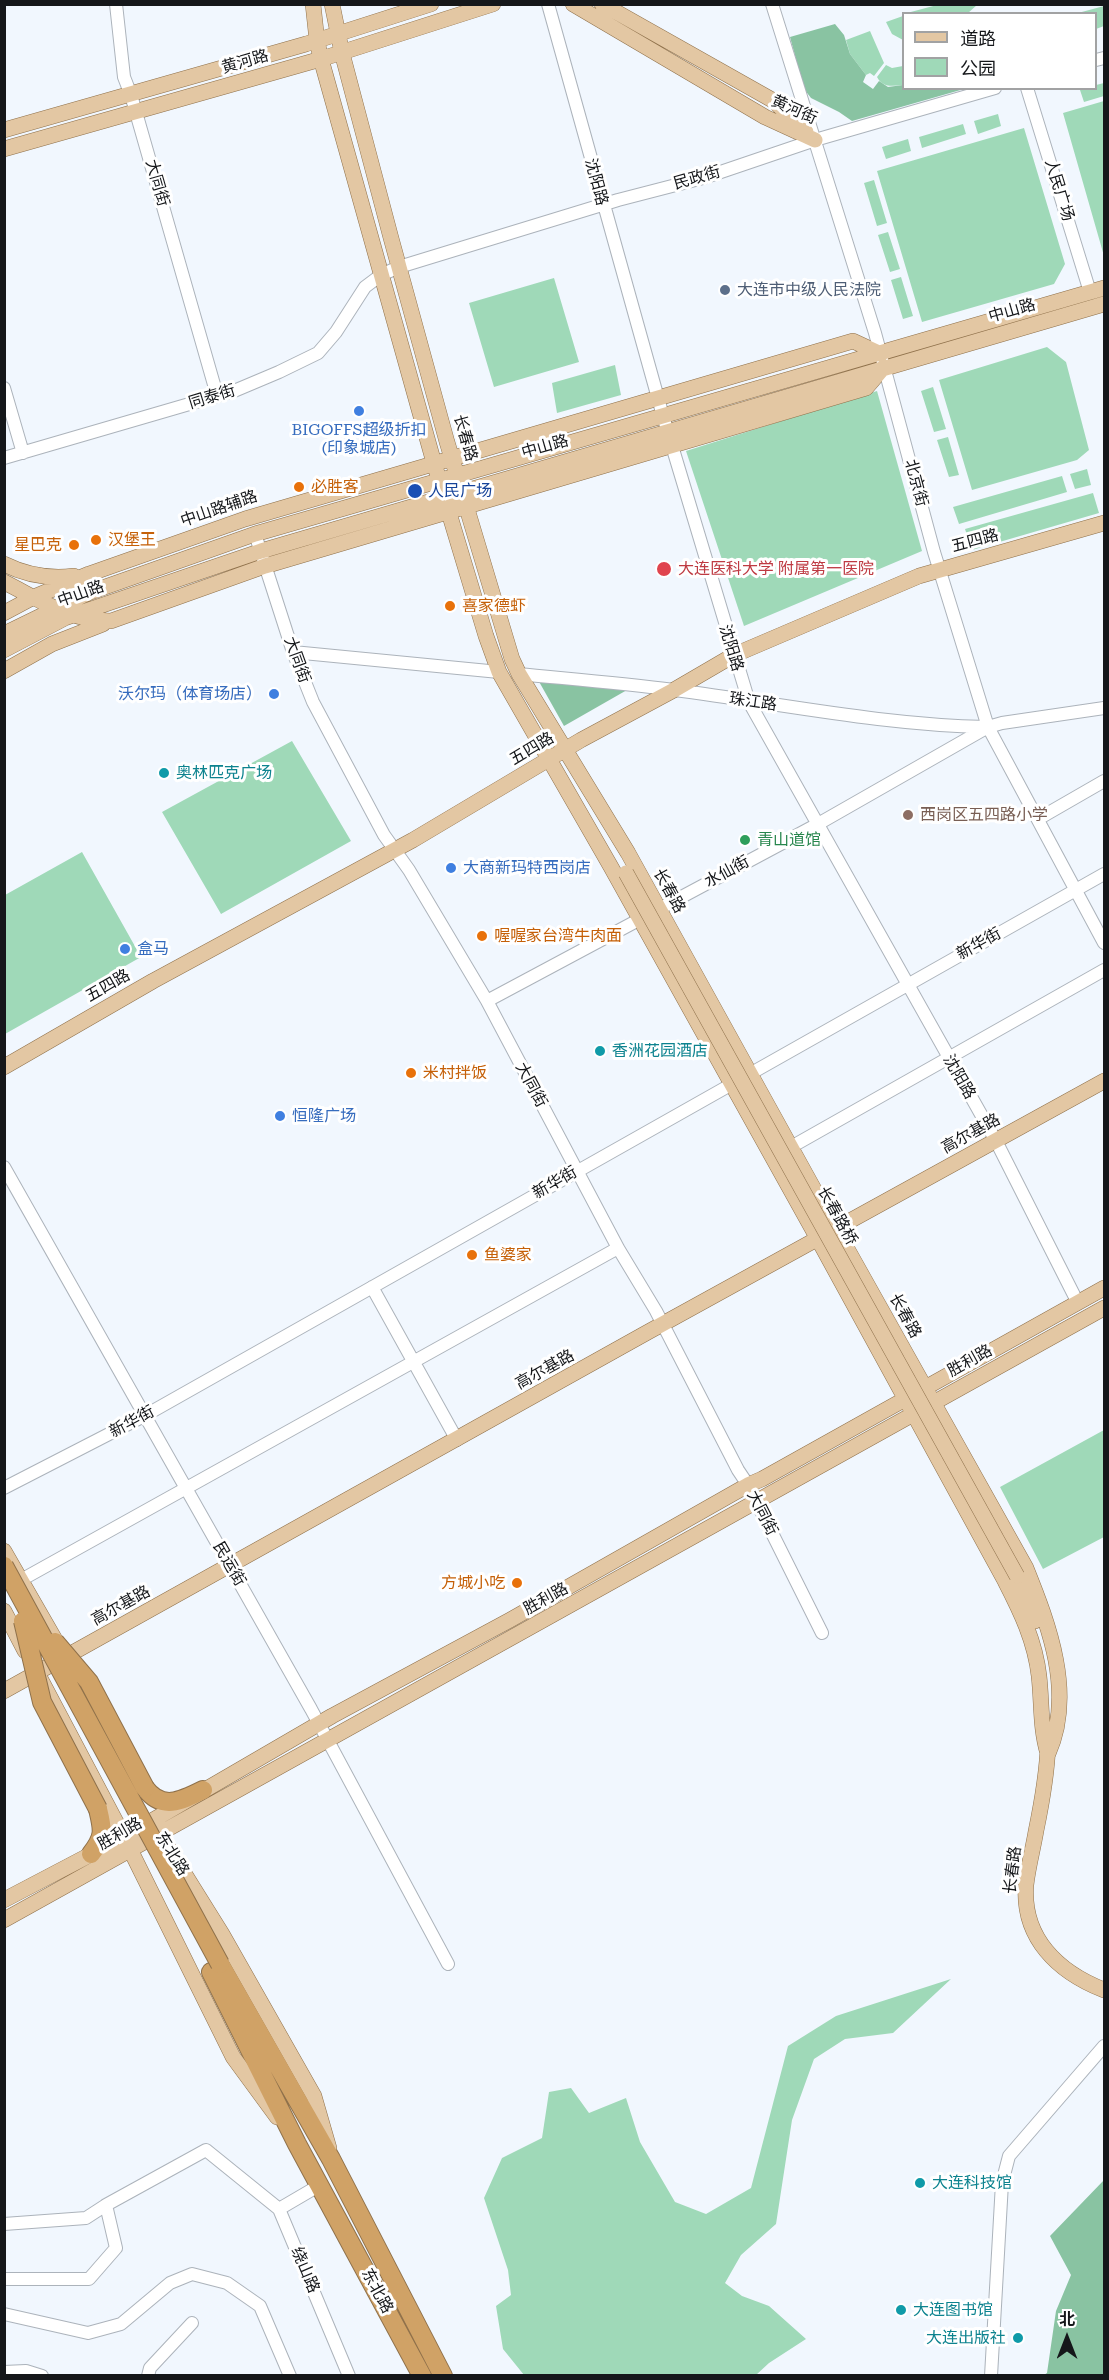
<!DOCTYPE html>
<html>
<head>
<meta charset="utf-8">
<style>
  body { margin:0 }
  #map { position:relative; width:1109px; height:2380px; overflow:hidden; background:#f1f7fe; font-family:"Roboto Serif","Noto Sans SC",serif }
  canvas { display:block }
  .frame { position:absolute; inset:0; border:6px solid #15171a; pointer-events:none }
  .legend { position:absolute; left:902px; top:12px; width:195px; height:78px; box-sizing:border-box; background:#fff; border:2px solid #a1a2a3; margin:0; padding:8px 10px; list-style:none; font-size:18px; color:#15171a }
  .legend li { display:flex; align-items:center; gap:12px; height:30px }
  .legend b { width:30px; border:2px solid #a1a2a3 }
  .north { position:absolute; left:1037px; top:2308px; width:60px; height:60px; -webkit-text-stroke:4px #fff; paint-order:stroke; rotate:0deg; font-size:16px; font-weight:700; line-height:24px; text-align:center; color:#15171a }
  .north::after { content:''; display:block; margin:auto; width:21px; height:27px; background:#15171a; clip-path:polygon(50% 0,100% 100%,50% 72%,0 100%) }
</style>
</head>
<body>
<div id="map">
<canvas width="1109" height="2380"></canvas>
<div class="frame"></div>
<ul class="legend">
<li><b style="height:8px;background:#e3c7a3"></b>道路</li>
<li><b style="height:16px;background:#9fd9b8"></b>公园</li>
</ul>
<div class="north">北</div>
</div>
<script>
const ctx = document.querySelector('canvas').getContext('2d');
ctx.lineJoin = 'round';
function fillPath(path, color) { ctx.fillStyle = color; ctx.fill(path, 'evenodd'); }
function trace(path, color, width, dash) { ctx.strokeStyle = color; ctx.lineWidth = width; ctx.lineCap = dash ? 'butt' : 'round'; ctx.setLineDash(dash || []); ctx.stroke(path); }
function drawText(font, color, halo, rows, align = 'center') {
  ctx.font = font + ' "Roboto Serif","Noto Sans SC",serif'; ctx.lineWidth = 6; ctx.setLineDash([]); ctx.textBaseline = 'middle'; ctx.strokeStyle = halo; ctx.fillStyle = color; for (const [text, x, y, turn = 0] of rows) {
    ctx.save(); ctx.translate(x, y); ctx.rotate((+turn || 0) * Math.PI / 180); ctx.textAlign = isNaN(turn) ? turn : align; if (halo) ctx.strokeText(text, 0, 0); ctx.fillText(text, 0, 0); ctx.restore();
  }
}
const green = new Path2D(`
  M937,5V4L977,5L968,13H907Z
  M1104,6V26L1096,29V14L1078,13Z
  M903,16L904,40H903L892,34L886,22Z
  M870,31L884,63L874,76L870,73L866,75L850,54L846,40Z
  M886,65L892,68L903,66V85C892,86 883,88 877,77Z
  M1104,83V96L1084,102L1080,90L1096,88V85Z
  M1104,101V256L1063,113Z
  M998,114L1001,126L978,134L974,121Z
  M963,124L966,134L922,148L919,137Z
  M1024,128L1065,264L1054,284L922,322L877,171Z
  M908,139L911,151L886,159L882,147Z
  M874,180L887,223L877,226L864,183Z
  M888,232L900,269L890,272L878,235Z
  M901,277L913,316L903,319L891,280Z
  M554,278L579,362L494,387L469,303Z
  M1047,347L1066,362L1089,450L1077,460L972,490L939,380Z
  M615,365L621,395L557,413L552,383Z
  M933,387L946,429L934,432L921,391Z
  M877,391L922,551L744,626L686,451Z
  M948,437L959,475L949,477L937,440Z
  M1087,469L1091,485L1075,489L1070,474Z
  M1062,476L1067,492L959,524L953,507Z
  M1093,493L1099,513L972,550L965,529Z
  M292,741L351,841L221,914L162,812Z
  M82,852L141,957L5,1034V895Z
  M1104,1430V1537L1043,1569L1000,1487Z
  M951,1979L893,2033L845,2039L814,2059L792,2120L776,2224L741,2255L725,2283L742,2296L769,2306L806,2339L769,2363L756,2375H524L503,2349L496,2306L511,2295L508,2270L484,2198L502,2158L542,2138L549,2092L571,2088L589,2113L626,2098L640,2142L675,2202L706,2214L751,2188L788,2046L836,2016Z`);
const forest = new Path2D(`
  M835,24L844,35L850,54L866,75L863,82L873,89L879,81L888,87L903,85L904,88L964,89L852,121L839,112L811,98L804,89L790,37Z
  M537,678L627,690L564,726Z
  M1104,2180V2375H1044L1047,2373L1056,2311L1071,2275L1050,2236Z`);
const minor = new Path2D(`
  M116,4L124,77L131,95L217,395
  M548,4L663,416L749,702L996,1141L1078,1303
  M772,4L875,333L934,552L988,727L1104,943
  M1096,60L1104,58
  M1027,88L1090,292
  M4,388L23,453
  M4,458L234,391L279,372L318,353L336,332L365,287L381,275L399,267L618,200L703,178L815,140L995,88
  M255,534L293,652L313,702L384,835L409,870L487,1001L618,1248L656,1311L738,1470L748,1485L822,1633
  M293,652L499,672
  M519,674C570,679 622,683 674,690C778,703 881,725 987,727
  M1038,819L1104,781
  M487,1001L818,824L988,727L1002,723L1104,708
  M791,1147L1104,970
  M4,1167L311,1709L448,1964
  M372,1287L457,1440
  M4,1488L144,1416L1104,874
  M21,1580L618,1248
  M320,2185L279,2209L349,2376
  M4,2224L86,2218L106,2205
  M4,2279H89L116,2248L106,2205L206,2150L279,2209
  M4,2314L88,2333L121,2324L170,2283L192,2274L227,2283L260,2306L290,2376
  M4,2372L26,2371L42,2376
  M148,2376L150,2368L192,2323
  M991,2376L1002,2183L1009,2156L1104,2046`);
const major = new Path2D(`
  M313,4L317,41L321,59L434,463L486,636L499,672L611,867L818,1239L1005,1581C1021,1612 1035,1641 1039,1676C1042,1702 1040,1728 1048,1754
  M332,4L342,53L391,238L447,442L512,659L519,674L628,853L836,1229L1026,1568C1049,1625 1075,1694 1048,1754
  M573,4L765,117L815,140
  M602,4L774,101L806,132
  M4,130L306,44L431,4
  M4,149L321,59L493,4
  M4,564C26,575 50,579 74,576
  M4,582C42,601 68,620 111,621L265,566L866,388L884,367
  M4,613L34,597L89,574L245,519L853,341L881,354
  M4,634L88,593L255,534L1104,288
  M4,650L65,618L261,551L1104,304
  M4,671L52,644L103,624
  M4,1067L153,981L413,840L581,740L674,690L734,655L919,576L1104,523
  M4,1551L65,1657L136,1791
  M1017,1576L1035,1621
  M4,1611L25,1651
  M41,1680L124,1837L233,2057L277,2117
  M4,1691L648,1332L1104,1081
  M1048,1745C1047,1774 1042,1802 1036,1831C1033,1849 1028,1867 1026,1885C1022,1938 1058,1972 1104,1990
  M154,1825L222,1934L314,2096L329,2148
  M4,1900L124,1837L332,1716L510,1620L748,1485L762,1479L1104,1288
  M4,1920L1104,1308`);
const highway = new Path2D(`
  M145,1788C162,1811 181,1801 203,1790
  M91,1854C105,1836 103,1830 98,1809
  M220,1964L331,2159L443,2376
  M211,1972L297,2144L422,2376`);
const majorBridge = new Path2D(`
  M626,873L1017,1576`);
const highwayBridge = new Path2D(`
  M4,1566L220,1964
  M23,1621L42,1702L98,1809
  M55,1642L89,1682L145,1788`);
const markers = [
  [725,290,6,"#5c6f8a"],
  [359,411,6,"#3f7fe0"],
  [299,487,6,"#e8710a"],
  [415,491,8,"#1a4fb4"],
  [96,540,6,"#e8710a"],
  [74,545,6,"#e8710a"],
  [664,569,8,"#e0444e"],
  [450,606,6,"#e8710a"],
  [274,694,6,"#3f7fe0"],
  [164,773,6,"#0f9aa8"],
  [908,815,6,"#8d6e63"],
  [745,840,6,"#2e9e5b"],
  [451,868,6,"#3f7fe0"],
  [482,936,6,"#e8710a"],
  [125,949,6,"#3f7fe0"],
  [600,1051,6,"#0f9aa8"],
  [411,1073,6,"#e8710a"],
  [280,1116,6,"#3f7fe0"],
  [472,1255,6,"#e8710a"],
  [517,1583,6,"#e8710a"],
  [920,2183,6,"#0f9aa8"],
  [901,2310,6,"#0f9aa8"],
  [1018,2338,6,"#0f9aa8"]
];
const streetNames = [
  ["黄河路",245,62,-16],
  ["黄河街",794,110,24],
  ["民政街",697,178,-16],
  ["沈阳路",596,182,75],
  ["大同街",157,183,74],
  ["人民广场",1059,190,73],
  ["中山路",1012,311,-16],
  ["同泰街",212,397,-17],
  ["长春路",465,438,74],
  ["中山路",545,447,-16],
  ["北京街",916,483,75],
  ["中山路辅路",219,509,-19],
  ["五四路",975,541,-15],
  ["中山路",81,594,-20],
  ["沈阳路",731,648,73],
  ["大同街",297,660,70],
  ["珠江路",753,702,8],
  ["五四路",532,749,-31],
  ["水仙街",727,872,-28],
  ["长春路",669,891,61],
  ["新华街",979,944,-29],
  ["五四路",108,986,-30],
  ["沈阳路",959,1077,60],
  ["大同街",531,1085,62],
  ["高尔基路",971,1134,-29],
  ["新华街",555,1183,-30],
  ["长春路桥",837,1216,61],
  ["长春路",905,1316,61],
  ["胜利路",970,1361,-29],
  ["高尔基路",545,1370,-29],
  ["新华街",132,1422,-28],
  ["大同街",762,1513,63],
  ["民运街",229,1564,60],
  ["胜利路",546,1599,-29],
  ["高尔基路",121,1606,-29],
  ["胜利路",120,1834,-30],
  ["东北路",172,1854,58],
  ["长春路",1013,1870,-83],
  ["绕山路",305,2270,67],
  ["东北路",377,2291,62]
];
const serviceNames = [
  ["大连市中级人民法院",737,290]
];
const shopNames = [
  ["BIGOFFS超级折扣",359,430,"center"],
  ["(印象城店)",359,448,"center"],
  ["沃尔玛（体育场店）",262,694,"right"],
  ["大商新玛特西岗店",463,868],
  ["盒马",137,949],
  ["恒隆广场",292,1116]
];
const foodNames = [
  ["必胜客",311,487],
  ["汉堡王",108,540],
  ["星巴克",62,545,"right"],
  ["喜家德虾",462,606],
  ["喔喔家台湾牛肉面",494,936],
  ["米村拌饭",423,1073],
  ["鱼婆家",484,1255],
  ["方城小吃",505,1583,"right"]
];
const transitNames = [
  ["人民广场",428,491]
];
const healthNames = [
  ["大连医科大学 附属第一医院",678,569]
];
const cultureNames = [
  ["奥林匹克广场",176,773],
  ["香洲花园酒店",612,1051],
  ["大连科技馆",932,2183],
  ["大连图书馆",913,2310],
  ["大连出版社",1006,2338,"right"]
];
const educationNames = [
  ["西岗区五四路小学",920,815]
];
const leisureNames = [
  ["青山道馆",757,840]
];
fillPath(green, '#9fd9b8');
fillPath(forest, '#89c3a2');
trace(minor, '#acb3bb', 14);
trace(major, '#8f714b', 16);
trace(highway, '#8f714b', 20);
trace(minor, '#fff', 12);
trace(major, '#e3c7a3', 15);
trace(highway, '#d0a266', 18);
trace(majorBridge, '#8f714b', 16, []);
trace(highwayBridge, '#8f714b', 20, []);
trace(majorBridge, '#e3c7a3', 15);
trace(highwayBridge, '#d0a266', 18);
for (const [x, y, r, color] of markers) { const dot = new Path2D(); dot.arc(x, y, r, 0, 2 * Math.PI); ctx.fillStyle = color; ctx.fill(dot); trace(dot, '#fff', 2); }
drawText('16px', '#15171a', '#fff', streetNames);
drawText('16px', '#4e5e75', '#fff', serviceNames, 'left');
drawText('16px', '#366cbe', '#fff', shopNames, 'left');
drawText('16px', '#c56008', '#fff', foodNames, 'left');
drawText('16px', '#164399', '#fff', transitNames, 'left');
drawText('16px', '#be3a42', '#fff', healthNames, 'left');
drawText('16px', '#0d838f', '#fff', cultureNames, 'left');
drawText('16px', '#785e54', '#fff', educationNames, 'left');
drawText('16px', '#27864d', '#fff', leisureNames, 'left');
</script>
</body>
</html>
